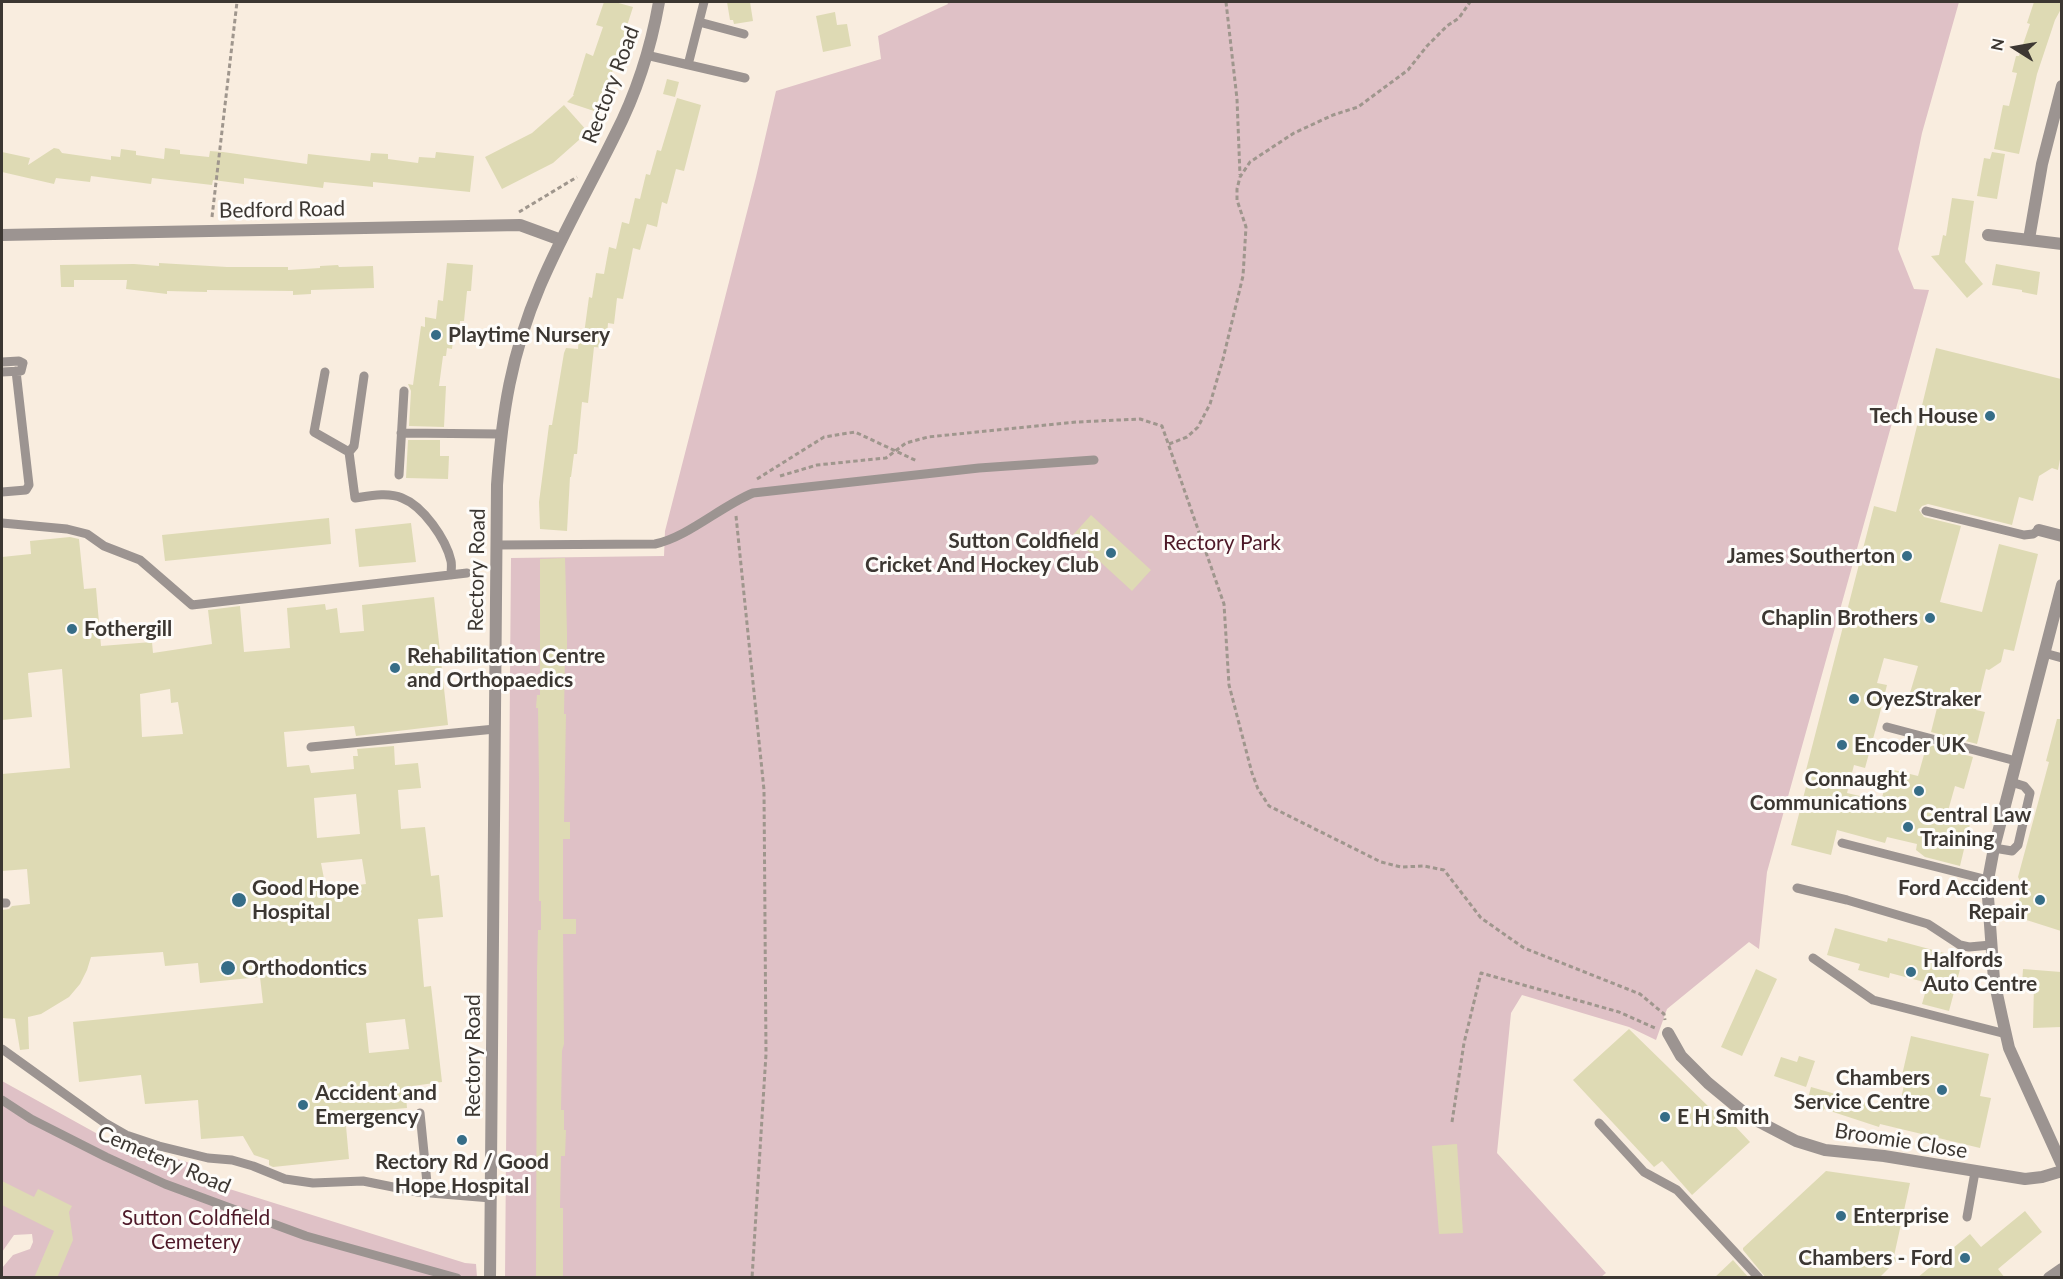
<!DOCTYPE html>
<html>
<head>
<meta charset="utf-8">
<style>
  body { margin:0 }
  #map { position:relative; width:2063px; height:1279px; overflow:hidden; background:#f9eddf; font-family:Lato,sans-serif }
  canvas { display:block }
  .frame { position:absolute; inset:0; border:3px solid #3c3732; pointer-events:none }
  .north { position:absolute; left:1985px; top:18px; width:60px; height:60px; -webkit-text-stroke:4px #fefcf9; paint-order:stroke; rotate:281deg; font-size:16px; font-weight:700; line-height:24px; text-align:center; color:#3c3732 }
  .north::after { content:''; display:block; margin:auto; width:21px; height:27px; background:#3c3732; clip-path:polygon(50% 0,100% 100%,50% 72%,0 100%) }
</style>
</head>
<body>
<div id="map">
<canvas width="2063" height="1279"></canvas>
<div class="frame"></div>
<div class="north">N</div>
</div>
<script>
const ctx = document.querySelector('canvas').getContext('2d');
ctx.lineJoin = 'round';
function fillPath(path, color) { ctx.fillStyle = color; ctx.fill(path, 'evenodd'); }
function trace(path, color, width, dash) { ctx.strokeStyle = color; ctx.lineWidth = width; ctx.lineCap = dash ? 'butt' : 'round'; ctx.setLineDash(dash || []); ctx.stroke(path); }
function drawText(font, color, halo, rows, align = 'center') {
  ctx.font = font + ' Lato,sans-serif'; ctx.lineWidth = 6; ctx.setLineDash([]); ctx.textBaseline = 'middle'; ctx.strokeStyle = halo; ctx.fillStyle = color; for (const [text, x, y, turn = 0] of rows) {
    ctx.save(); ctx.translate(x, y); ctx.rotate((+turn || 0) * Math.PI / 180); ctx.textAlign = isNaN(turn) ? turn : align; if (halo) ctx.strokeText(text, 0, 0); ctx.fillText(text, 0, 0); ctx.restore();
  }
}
const green = new Path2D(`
  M947,2H1959L1922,133L1898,249L1914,289L1929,290L1767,872L1759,949L1749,942L1667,1009L1656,1040L1629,1027L1522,995L1511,1013L1497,1153L1606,1273L1601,1277L505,1278L511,558L664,556L665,531L756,177L776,91L881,59L878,36L948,4Z
  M2,1081L150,1163L168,1156L196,1165L204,1181L465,1263L476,1264L477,1277H2V1268L13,1255L30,1249L33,1242L32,1234L14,1235L2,1252Z`);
const building = new Path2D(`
  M604,2H615L633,7L602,104L597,103L594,111L567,102L574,95H573L586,53L593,56L603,27L596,25Z
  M727,2H750L753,21L734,24L733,20H730Z
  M2034,2H2061V9L2055,20L2037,74L2019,154L1994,149L2003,105L2009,106L2017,73L2012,72L2016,56H2019L2030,24L2027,23Z
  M835,12L837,25L847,24L851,46L823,52L816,16Z
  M667,79L679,82L675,97L663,94Z
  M677,98L701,105L684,171L676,169L667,204L662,202L657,227L647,224L640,250L633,248L623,299L617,298L614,324L608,323L606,348L594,347L588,403L582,402L577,454H574L571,477H570L567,531L540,529L539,502L549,425H552L564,353L566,348L578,349L579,334H584L589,297L592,298L596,273L604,274L609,247L616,249L622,222L629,224L635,198L640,199L646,174L650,175L657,150L661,151Z
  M564,105L588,132L553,163L502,189L485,157L532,133Z
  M54,148L59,149L62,153L111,160V156L120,157L121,149L136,151V155L164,159L165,148L180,150V154L209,157L210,151L223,152L307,164L308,154L370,161L371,153L388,154V159L418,163L419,157L435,158L436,152L474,156L470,192L373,182V187L324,182L323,188L244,178V184L213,180L212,185L152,178L151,184L91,176L90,182L56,178L54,184L2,172V152L30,158L28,165Z
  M1992,152L2005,154L1997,199L1977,196L1984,158L1990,159Z
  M1952,198L1974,201L1965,262L1983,284L1967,298L1931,256L1939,255L1943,235L1946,236Z
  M159,263L227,267H288V270L320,268V266L338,265L339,267L373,266L374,288L311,290V294L293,295V291L207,290V292L167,291V294L126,289L127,280H74V287H61L60,265L134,264L159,266Z
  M447,263L473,265L471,291H467L464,321H460L459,333L454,332L452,349L447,348L446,356H443L439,386H446L444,427L409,426L411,391L408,384L413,385L421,326L425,327V317L436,319L438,300L443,301Z
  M1996,264L2040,272L2037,295L2022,292V290L1992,285Z
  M1936,348L2061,379V454L2058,470L2052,468L2039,476L2033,501L2019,497L2012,525L1928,504L1922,506L1919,510L1924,517L1961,526L1940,602L1982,612L1999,544L2038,554L2014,651L2004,649L2001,662L1989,670L1986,669L1976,710L1985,712L1977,744L1931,732L1939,700L1910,693L1918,666L1884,658L1877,683L1887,685L1879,717L1865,768L1854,765L1847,793L1881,801L1890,769L1918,776L1927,744L1973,757L1964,789L1955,786L1946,818L1970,824L1960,866L1925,857L1916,850L1917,844L1887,837L1885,843L1837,830L1831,855L1791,845L1808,779L1804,778L1874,506L1896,512Z
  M408,440H440V456H449L448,479L406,478Z
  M1091,515L1151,570L1132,591L1072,536Z
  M329,518L331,544L165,561L162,535Z
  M411,523L416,562L359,567L355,529Z
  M70,537L79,539L84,589L96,588L101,646L152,642L153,653L212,644L208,610L240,606L244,652L290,648L287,608L325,604L326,610L337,608L340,633L364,631L362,605L434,597L448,725L356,736L354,726L284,732L287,767L309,765L311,773L354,769L353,756H358L357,749L394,746L395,765L418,763L421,788L398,790L401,829L425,827L431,876L439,875L443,917L418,919L424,987L431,986L442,1082L405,1087L407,1108L384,1110L385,1121L346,1126L349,1159L273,1167L269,1165V1160L254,1155L243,1136L201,1139L198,1100L145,1104L141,1075L79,1082L73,1022L263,1003L260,977L200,983L198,963L165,966L163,952L91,957L87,970L80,984L69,997L41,1014L28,1017L29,1049L20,1050L15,1019L2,1018V910L9,909L12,906L30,904L27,869L2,871V774L70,768L62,669L28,673L32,717L2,720V557L31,554L30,541ZM170,689L171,703L178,702L183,734L142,737L140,694ZM356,794L360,834L317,838L314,798ZM362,859L366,884L326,889L321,863ZM405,1019L409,1049L369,1053L366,1023Z
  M565,558L567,633V655H565L564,714H566L564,822H570V839H563V919H576V934H563L564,1044L562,1051L561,1110H564V1130H566L565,1156H561L560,1208H563V1278H536L537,971L538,930H541V901H539V781L538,708H536L537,695H540V559Z
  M2057,719H2061V931L2014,916L2023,887L2018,877L2049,762L2046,761Z
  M1835,928L1887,942L1888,938L1963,958L1949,1011L1922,1004L1928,983L1890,973L1889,978L1858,970L1860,964L1827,955Z
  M1756,969L1777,979L1742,1056L1721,1047Z
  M2023,969L2061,972V1027L2033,1028L2034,984H2022Z
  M1629,1029L1711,1109L1734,1125L1750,1142L1692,1195L1662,1161L1654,1167L1573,1080Z
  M1911,1036L1989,1054L1980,1096L1991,1098L1980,1148L1880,1124L1879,1127L1824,1109L1823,1111L1806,1106L1811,1087L1898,1112L1904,1085L1900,1084Z
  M1799,1056L1815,1061L1806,1087L1774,1076L1781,1057L1797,1062Z
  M1457,1144L1463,1233L1439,1234L1432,1146Z
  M1826,1171L1910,1183L1894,1256L1897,1260L1879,1278H1766L1743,1250V1248Z
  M2,1181L34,1197L38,1189L72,1206L69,1212L73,1240L57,1278H34L54,1231L2,1205Z
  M2025,1211L2042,1232L1998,1269L2005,1278H1917L1970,1234L1981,1247Z
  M1733,1260L1749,1278H1714Z`);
const path = new Path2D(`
  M1226,2L1237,99L1240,175
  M519,212L577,177
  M212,217L237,2
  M1169,444L1187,437L1198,427L1210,404L1223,359L1243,276L1246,227L1237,200V189L1240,177L1250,162L1294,133L1333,115L1358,107L1408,70L1427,46L1447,26L1459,18L1470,2
  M780,476L817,465L886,458L906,443L928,437L1077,422L1140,419L1162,426L1224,604L1229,685L1252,773L1258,789L1269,806L1381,862L1401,867L1424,866L1444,870L1481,918L1524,948L1640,994L1664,1014L1665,1020
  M757,479L824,437L855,432L917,461
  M736,516L764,790L766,1054L752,1278
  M1452,1122L1464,1043L1481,973L1619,1012L1655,1028`);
const service = new Path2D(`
  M699,22L744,34
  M646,55L745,78
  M688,65L704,2
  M2,362L19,361L23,363L21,371L2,372
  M325,372L314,432L349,452
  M364,376L354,446L349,452L355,498C369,496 388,492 402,498C423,506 446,539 451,561C452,565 451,570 451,575
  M401,433L501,434
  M399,475L404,391
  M2,492L26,490L29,485L16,371
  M1926,511L2024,535L2033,534L2039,530
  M2,523L67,529L87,534L104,546L140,560L192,605L467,573
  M497,545L655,544C688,537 721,506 753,493L979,468L1094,460
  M2044,653L2062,658
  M1887,727L2016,761
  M311,747L495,729
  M1842,843L1988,880
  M1994,848L2012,851L2018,845L2030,793L2024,786L2011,782
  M1797,888L1847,900L1928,924L1960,945L1969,947L1991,945
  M2,903H6
  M1813,958L1873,1000L2006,1034
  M2,1049L105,1123L126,1135L159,1146L208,1158L232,1160L253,1166L285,1179L313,1183L363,1181L418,1192L491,1198
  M2,1100L31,1119L106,1157L165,1184L306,1236L457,1278
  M420,1113L428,1193
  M1599,1123L1644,1172L1677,1190L1759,1278
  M1967,1217L1975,1172`);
const minor = new Path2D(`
  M2,235L520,225L561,240
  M1988,235L2062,244
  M2029,239L2042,164L2062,86
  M2039,530L2062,536
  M2062,585L1994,848L1988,880V897L1994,980L2002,1017L2009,1048L2062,1165
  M1668,1033L1681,1056L1708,1083L1748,1116L1796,1141L1825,1150L1884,1156L2025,1179L2042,1177L2062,1171`);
const tertiary = new Path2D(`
  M490,1278L497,485C502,413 511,354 540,286C562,234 590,186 615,135C636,94 651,47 659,2
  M2049,1278L2062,1269`);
const markers = [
  [436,335,6,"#366d87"],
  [1990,416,6,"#366d87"],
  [1111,553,6,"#366d87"],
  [1907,556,6,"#366d87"],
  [1930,618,6,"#366d87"],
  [72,629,6,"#366d87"],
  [395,668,6,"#366d87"],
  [1854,699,6,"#366d87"],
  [1842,745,6,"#366d87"],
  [1919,791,6,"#366d87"],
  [1908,827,6,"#366d87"],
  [239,900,8,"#366d87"],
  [2040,900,6,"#366d87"],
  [228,968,8,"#366d87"],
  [1911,972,6,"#366d87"],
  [1942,1090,6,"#366d87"],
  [303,1105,6,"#366d87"],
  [1665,1117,6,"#366d87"],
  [462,1140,6,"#366d87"],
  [1841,1216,6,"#366d87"],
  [1965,1258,6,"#366d87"]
];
const streetNames = [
  ["Rectory Road",611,85,-69],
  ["Bedford Road",282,210,-1],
  ["Rectory Road",477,570,-89],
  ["Rectory Road",473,1056,-90],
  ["Broomie Close",1901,1141,9],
  ["Cemetery Road",164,1160,23]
];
const poiNames = [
  ["Playtime Nursery",448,335],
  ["Tech House",1978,416,"right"],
  ["Sutton Coldfield",1099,541,"right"],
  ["Cricket And Hockey Club",1099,565,"right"],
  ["James Southerton",1895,556,"right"],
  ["Chaplin Brothers",1918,618,"right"],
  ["Fothergill",84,629],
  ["Rehabilitation Centre",407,656],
  ["and Orthopaedics",407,680],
  ["OyezStraker",1866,699],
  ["Encoder UK",1854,745],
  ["Connaught",1907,779,"right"],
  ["Communications",1907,803,"right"],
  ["Central Law",1920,815],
  ["Training",1920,839],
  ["Good Hope",252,888],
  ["Hospital",252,912],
  ["Ford Accident",2028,888,"right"],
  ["Repair",2028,912,"right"],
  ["Halfords",1923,960],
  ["Auto Centre",1923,984],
  ["Orthodontics",242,968],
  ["Chambers",1930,1078,"right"],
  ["Service Centre",1930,1102,"right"],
  ["Accident and",315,1093],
  ["Emergency",315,1117],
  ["E H Smith",1677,1117],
  ["Rectory Rd / Good",462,1162,"center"],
  ["Hope Hospital",462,1186,"center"],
  ["Enterprise",1853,1216],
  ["Chambers - Ford",1953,1258,"right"]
];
const parkNames = [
  ["Rectory Park",1222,543],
  ["Sutton Coldfield",196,1218],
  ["Cemetery",196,1242]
];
fillPath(green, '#dfc1c6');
fillPath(building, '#dedab4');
trace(path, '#9f968d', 3, [4.5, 3]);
trace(service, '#9c9491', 9);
trace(minor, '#9c9491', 12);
trace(tertiary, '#9c9491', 12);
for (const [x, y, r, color] of markers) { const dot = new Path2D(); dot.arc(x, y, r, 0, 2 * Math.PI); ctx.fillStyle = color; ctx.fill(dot); trace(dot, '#fefcf9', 2); }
drawText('21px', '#3c3732', '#fefcf9', streetNames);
drawText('bold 21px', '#3c3732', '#fefcf9', poiNames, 'left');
drawText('21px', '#4e1928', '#fefcf9', parkNames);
</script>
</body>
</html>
